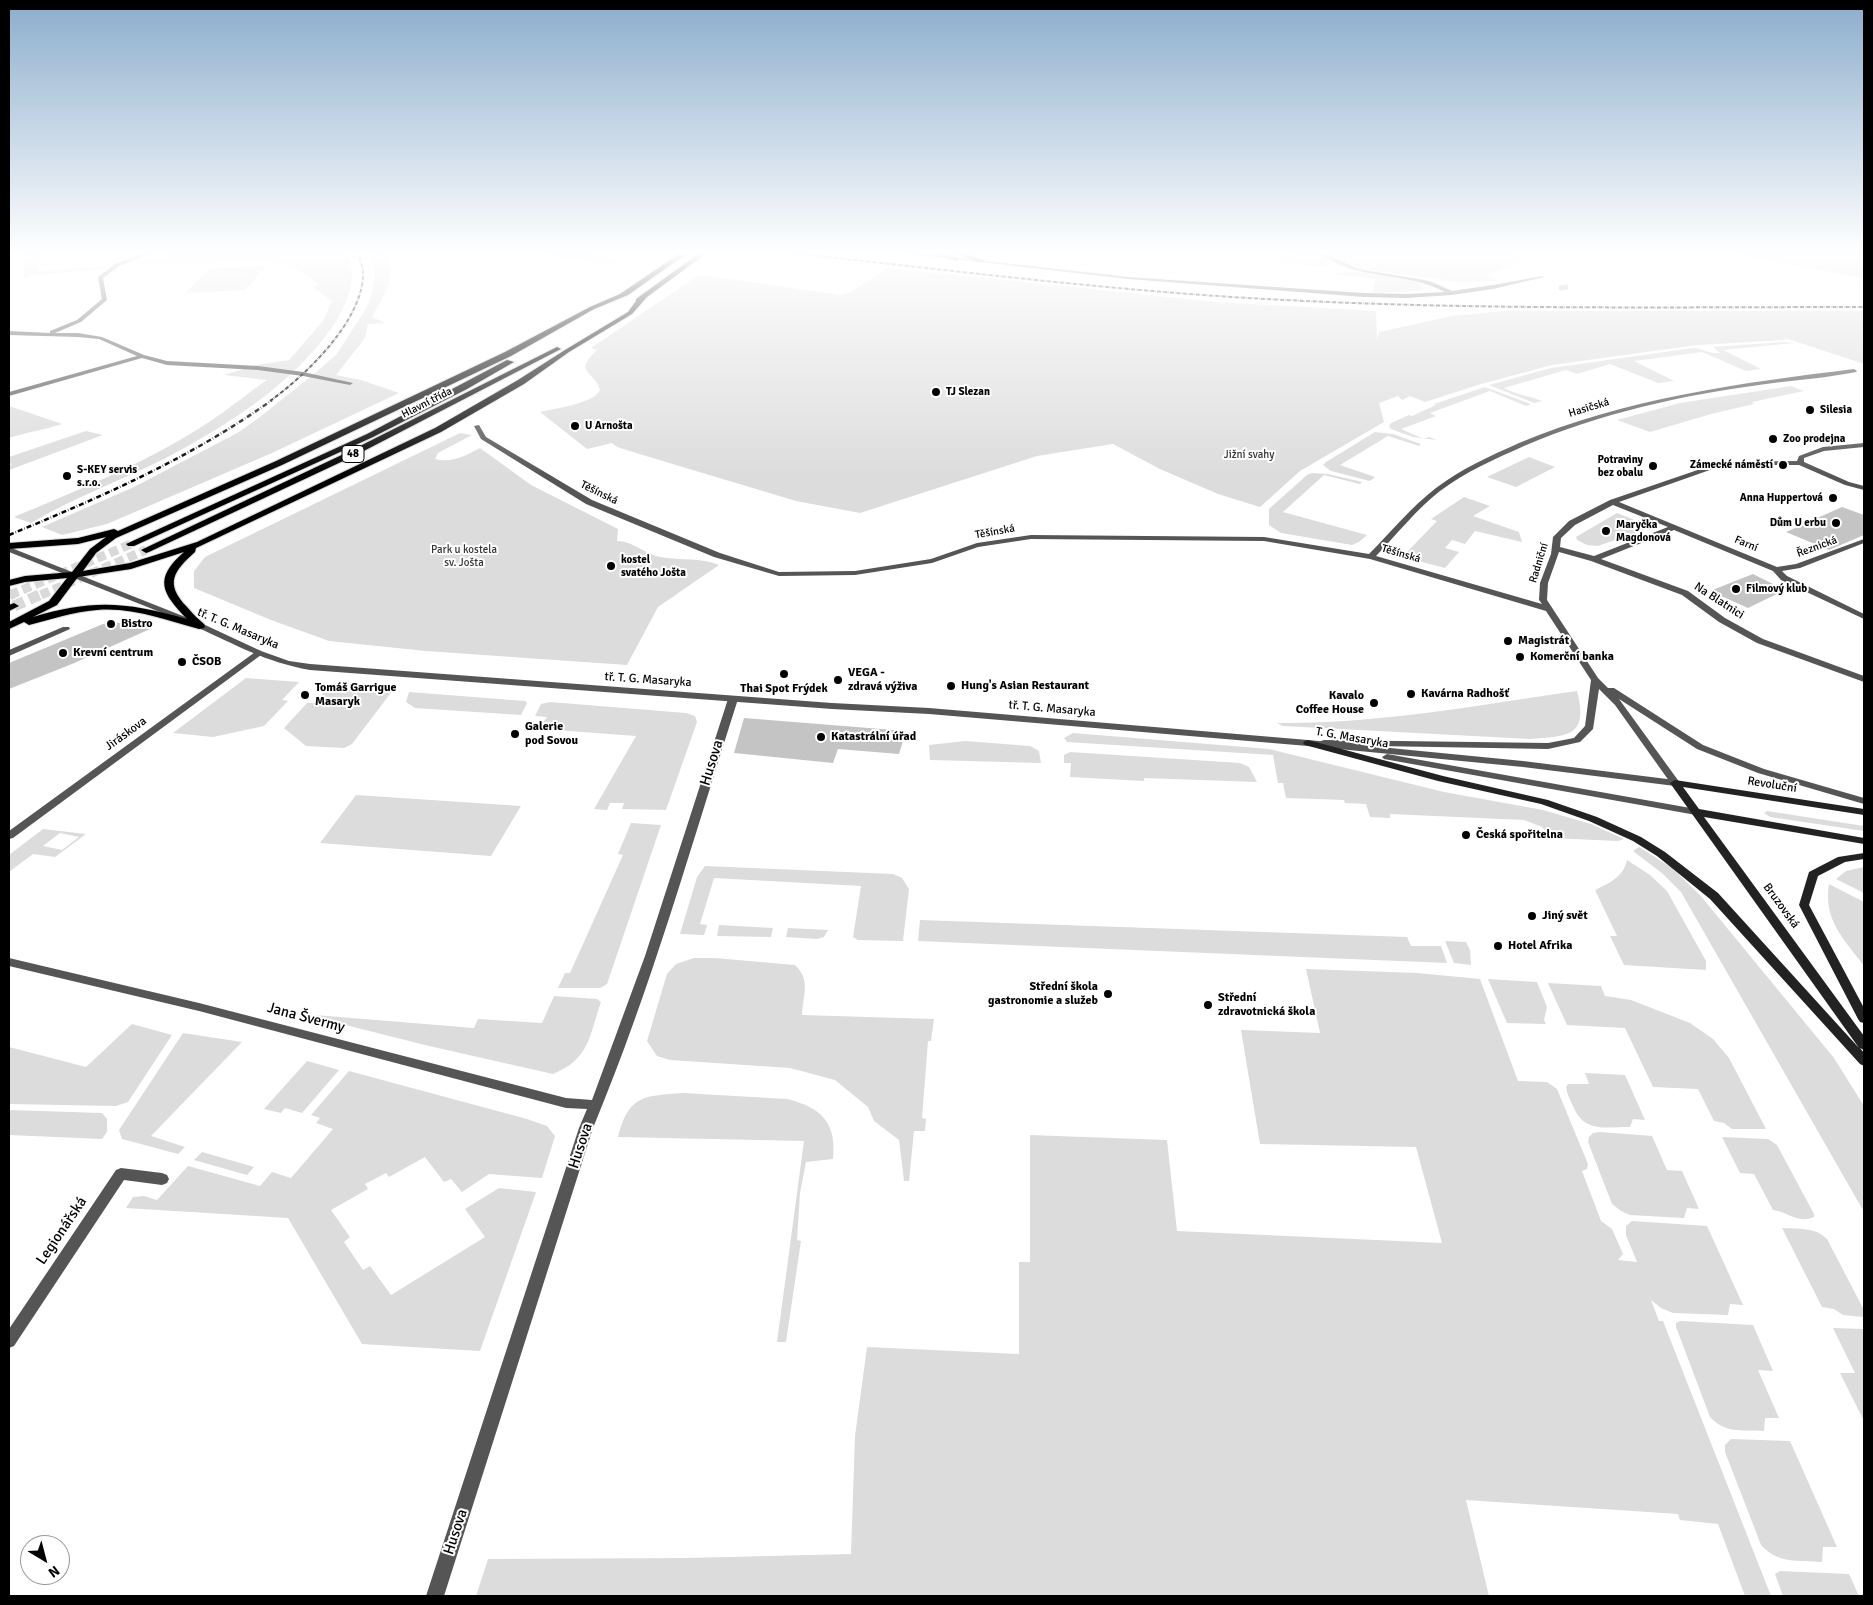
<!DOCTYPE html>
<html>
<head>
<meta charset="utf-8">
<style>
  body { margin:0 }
  #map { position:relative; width:1873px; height:1605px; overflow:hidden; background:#fff; font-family:Signika,sans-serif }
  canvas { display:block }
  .frame { position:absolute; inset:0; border:10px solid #000; pointer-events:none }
  .north { position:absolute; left:20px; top:1535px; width:50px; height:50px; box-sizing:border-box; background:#fff; border:1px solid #999; border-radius:50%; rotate:143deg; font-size:14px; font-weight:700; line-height:20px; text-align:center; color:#000 }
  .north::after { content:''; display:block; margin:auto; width:18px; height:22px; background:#000; clip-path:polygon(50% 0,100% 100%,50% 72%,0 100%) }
</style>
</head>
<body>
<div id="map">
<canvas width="1873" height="1605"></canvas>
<div class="frame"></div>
<div class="north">N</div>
</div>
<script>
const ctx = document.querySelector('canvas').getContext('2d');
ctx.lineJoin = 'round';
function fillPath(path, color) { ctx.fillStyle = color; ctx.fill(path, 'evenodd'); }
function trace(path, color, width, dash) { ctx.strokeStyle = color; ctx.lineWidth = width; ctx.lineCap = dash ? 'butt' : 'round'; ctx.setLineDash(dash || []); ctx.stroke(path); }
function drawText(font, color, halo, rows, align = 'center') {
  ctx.font = font + ' Signika,sans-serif'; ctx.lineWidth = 4; ctx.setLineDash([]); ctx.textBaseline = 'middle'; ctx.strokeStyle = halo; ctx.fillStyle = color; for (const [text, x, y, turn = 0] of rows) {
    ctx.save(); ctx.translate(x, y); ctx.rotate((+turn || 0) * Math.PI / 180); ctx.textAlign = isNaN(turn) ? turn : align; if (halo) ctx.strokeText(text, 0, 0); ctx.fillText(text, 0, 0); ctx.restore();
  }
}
const green = new Path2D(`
  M16,252H46L36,266H41L37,272L113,265L105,269L33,275L25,278L23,276L26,257Z
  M169,252H346C359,275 348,302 335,323C294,384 228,425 164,459C120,481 73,498 31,523L14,517C81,489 151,461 212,420C230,408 248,393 267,380L224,375L256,365L289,360L323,321L332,301L313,287L320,285C295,267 289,264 258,260L140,265Z
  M369,252H393L387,254C396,283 385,292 372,317L386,323L368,324L365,338L336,375L361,380L399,393L272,453L107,524L62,535L42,527L134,487L239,432L260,417L315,373L337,354L367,307L373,290L375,275Z
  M520,252H575L620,260L615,265L613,264Z
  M1291,252H1314L1330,261L1331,265L1323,267L1280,262Z
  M1326,252H1509L1527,260L1485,275L1498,281L1461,282L1360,269Z
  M1722,252L1864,253V278Z
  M267,266L245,290L185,293L210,269Z
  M888,268L1216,302L1376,311L1377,341L1379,332L1452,316L1504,311H1864V364L1782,337L1787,340L1697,345L1552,365L1481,384L1425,402L1410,396L1402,400L1398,396L1379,403L1384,422L1300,471L1260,507L1218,494L1160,469L1113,444L1037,456L860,513L796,501L646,456L617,447L612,443L587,449L540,412C555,408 594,404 600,390C595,370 572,374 597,350L591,348L699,275L840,295L849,293Z
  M1349,272C1370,274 1408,274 1424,287L1423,289L1418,291L1375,293L1373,291L1376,279L1335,274Z
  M1783,342L1795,343L1723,350L1761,369L1746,371L1702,352L1634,361L1674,381L1658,383L1610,364L1577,374L1566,370L1504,388C1517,395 1529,396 1542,401L1534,403L1489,385L1551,368L1693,348C1702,348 1712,355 1720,353L1713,347Z
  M1791,386L1804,391L1752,402L1754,404L1711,414L1650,432L1617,420L1680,403Z
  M1485,387L1531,404L1526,406L1490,391L1430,413L1436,416L1401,429L1424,439L1429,437L1437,440L1413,437L1391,429L1389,426L1391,423L1409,415L1412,416L1436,405L1434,404Z
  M9,406L62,424C44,430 27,432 9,438Z
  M86,431L103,435L9,470V466L12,464L9,463V457Z
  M1375,432L1393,434L1421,444L1419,446L1388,436L1340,465L1375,477L1370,481L1331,471L1323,465L1326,462Z
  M460,433L472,435L438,453L435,459C452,463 465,456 480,448L531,485L618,529L617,541C633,541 646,555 661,557C681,561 700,557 719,565L658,607L627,665L426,651L329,641L271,620L194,588V571L205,557Z
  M1529,457L1555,467L1516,487L1487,477Z
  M1312,473L1328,474L1362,482L1360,484L1324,475L1283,512L1367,535L1359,542L1352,545L1281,533L1269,525V509L1307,475Z
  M1464,497L1490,506L1473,516L1519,532L1522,542L1475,531L1465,544L1452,540L1445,548L1459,552L1445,568L1403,557L1397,553L1408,551L1437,521L1431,519Z
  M1617,513L1652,527L1598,546L1587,545L1577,540L1576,537Z
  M246,678L299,682L282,700L288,701L264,726L213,737L173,733Z
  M331,685L393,690L352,744L344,748L306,746L284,728L307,703H314Z
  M1577,691C1589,737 1568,736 1530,739L1283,726L1277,723C1378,724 1478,705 1577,691Z
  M409,692L525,701L527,703L521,715L415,708L406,702Z
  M550,702L686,713L695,716L697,722L666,810L622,809L624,803H610L607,810L594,809L636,736L542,729V724L547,717L535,716L541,704Z
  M1073,733L1269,749L1444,792L1543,810L1591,824L1624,839L1618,841L1551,838L1542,827L1524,820L1390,814V818L1370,817L1366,804L1345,803L1344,800L1286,798L1283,783H1278L1273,755L1067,742L1064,738Z
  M965,741L1030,746L1039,751L1041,763L930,760L929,745Z
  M1070,752L1240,763L1249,767L1257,782L1144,778V781L1070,777L1071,763H1064V755Z
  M356,795L521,806L491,856L320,843Z
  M1767,811L1864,826V831L1770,817L1764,813Z
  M631,823L661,825L607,984L600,988H558L565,973H570L623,855L618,854Z
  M43,829L86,834L55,857L33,854L9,872V855ZM60,833L79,837L62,850L43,846Z
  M1639,847L1672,868L1700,895L1834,1058L1864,1106V1212L1681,892L1663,874L1633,851Z
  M1627,860L1650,875L1667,891L1706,961V970L1624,965L1610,936H1617L1595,890C1610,883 1624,876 1627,860Z
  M705,866L893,874L902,878L909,889L903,941L858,940L853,937L861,886L714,878L700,924L707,925L704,935L680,934L697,877Z
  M1864,867V893L1836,879L1846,871Z
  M1829,884L1864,902V966C1844,939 1823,920 1829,884Z
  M920,920L1407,937L1411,946H1441L1447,963L918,941Z
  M719,925L773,928L771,937L717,936Z
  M788,928L828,930L824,937L817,939L786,937Z
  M1445,941L1466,942L1470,950L1471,965L1454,963Z
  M694,958H715L795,965C811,980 803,995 802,1015L934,1019L931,1041H928L922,1118L926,1119L925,1131H914L909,1181H904L899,1140L874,1121L868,1107L835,1080L790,1068L670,1060L657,1056L647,1041L667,974L676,964Z
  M1306,969L1417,973L1480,979L1518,1081L1547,1082L1557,1089L1588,1164L1587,1169L1582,1171L1601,1221L1612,1229L1623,1254L1618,1260L1637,1262L1626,1235V1226L1632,1221L1707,1226L1743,1305L1730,1304L1728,1315L1673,1313L1661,1308L1651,1300L1659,1321H1663L1771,1596H1745L1718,1524L1680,1520L1678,1514L1466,1500L1489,1596H476L488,1559L686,1558L851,1554L855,1436L867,1347L1019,1354V1262H1030V1135L1167,1140L1177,1231L1442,1243L1416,1147L1260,1144L1241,1030L1320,1033Z
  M1488,979L1537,982L1547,1007L1544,1020L1546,1024L1507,1023Z
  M1548,983L1601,986L1605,996L1631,1000L1690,1023L1713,1039L1729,1058L1766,1129H1732L1724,1123L1714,1121L1698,1089L1653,1087L1625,1028L1567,1025Z
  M554,996L597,999L601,1002C589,1036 590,1059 553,1074L429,1046L314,1017L315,1015L474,1028L478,1019L542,1023Z
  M132,1024L172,1035L128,1102L116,1106L9,1104V1047L86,1067Z
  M183,1033L242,1042L151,1136L185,1147L178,1154L122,1139L119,1130Z
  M307,1061L339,1070L302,1113L285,1108L281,1113L264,1109Z
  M349,1071L527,1119L547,1126L555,1136L542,1178L489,1174L462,1192L451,1179L444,1182L425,1157L389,1177L386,1173L365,1184L368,1189L331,1210L350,1237L344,1242L363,1270L370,1266L391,1295L485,1237L465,1209L499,1188L536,1192L480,1351L362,1344L288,1218L126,1208L133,1197L144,1196L157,1200L188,1166L260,1186L272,1172L291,1178L333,1129L316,1123L320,1118L311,1115Z
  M1585,1073L1625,1075L1645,1120L1633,1119L1630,1127C1605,1127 1584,1133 1573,1106C1570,1100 1567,1094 1566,1087L1568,1084H1589Z
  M683,1093L787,1099C821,1107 837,1123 833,1159L806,1162L800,1193L797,1240L801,1241L786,1342H777L804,1141L618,1137C629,1095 643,1096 683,1093Z
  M9,1110L102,1113L107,1119V1132L102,1139L9,1135Z
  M1600,1132L1652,1136L1667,1170L1682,1171L1699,1209L1687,1208L1684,1218L1630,1215L1621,1211L1612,1204L1588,1142L1589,1137L1593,1133Z
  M1722,1137L1768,1139L1777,1145L1814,1214V1217C1798,1224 1788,1212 1773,1210L1754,1174L1740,1173Z
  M202,1152L254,1167L247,1175L194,1160Z
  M1782,1228C1798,1229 1815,1227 1827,1239L1864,1310L1863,1317L1843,1315L1834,1309L1822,1307Z
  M1680,1321L1753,1325L1773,1371L1758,1370L1779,1418H1765L1764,1431C1742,1430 1726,1434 1710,1417L1676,1327V1323Z
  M1833,1328L1864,1329V1421L1840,1373H1855Z
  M1731,1439L1790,1441L1837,1547H1823L1822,1562C1798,1560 1778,1564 1761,1545L1725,1452V1445Z
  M1780,1571L1849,1574L1859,1596H1783L1775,1574Z`);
const stream = new Path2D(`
  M1561,288L1566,287`);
const building = new Path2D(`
  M1842,507L1864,515V535L1829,550L1786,532Z
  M1753,574L1785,590L1748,608L1710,591Z
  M114,622L150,629L72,664L9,689V663L103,624Z
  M744,718L856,727L906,731L899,754L838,749L833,763L734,753Z`);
const primaryTunnelFar1 = new Path2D(`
  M10,595L131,544
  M41,595L146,550`);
const primaryTunnel = new Path2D(`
  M9,595L13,593
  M14,606L44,593`);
const minor = new Path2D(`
  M148,252H154L119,266L103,278L107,300L81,322L55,333H78L102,337L144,355L167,361L258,366L303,372L353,383L350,385L303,376L258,370L167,365L142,358L9,396V392L137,356L99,339L78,337L9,335V331L50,333V331L77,320L102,299L98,277L115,264Z
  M893,252H908L1128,277L1364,293L1407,294L1445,292C1404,270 1356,282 1318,252H1323L1358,269L1419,279L1432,282L1452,291L1493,285L1542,276L1544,277L1493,289L1451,295L1407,298L1364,297L1128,279Z
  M1854,369L1857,371L1856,372C1826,378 1796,380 1766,384C1682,395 1601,413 1524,446C1495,459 1465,472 1440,491C1416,510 1397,534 1376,556L1542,604L1539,600L1540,583L1551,554L1553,537L1569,521L1610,500L1721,462L1797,461L1799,456L1823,447L1864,443V447L1824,451L1804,458V462L1849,482L1864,486V490L1845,485L1799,465H1724L1619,502L1777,567L1796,564L1864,539V543L1800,568L1782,571L1787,576L1864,614V619L1781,580L1773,571L1674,530L1601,559L1688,591L1725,618L1763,639L1864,676V682L1757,643L1719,622L1682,595L1591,561L1559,552L1548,583L1547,600L1598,678L1608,688H1614L1703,745L1764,769L1864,798V804L1758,773L1697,749L1619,699L1680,783L1678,785H1672L1615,705L1599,689L1593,729L1580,742L1548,749L1321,745L1319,743L1321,741L1324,740L1548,743L1574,738L1585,726L1591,680L1546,611L1370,559L1264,541L1031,539L978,547L932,563L855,575L779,576L714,557L586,504L481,439L474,426L479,425L486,437L592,500L720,553L779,572L855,571L931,559L977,543L1031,535L1264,537L1369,554C1391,532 1411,507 1436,488C1461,469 1490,456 1519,443C1626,398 1740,383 1854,369ZM1613,505L1668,527L1594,556L1560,547L1561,538L1575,525Z
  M63,627H69L70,629L9,656V650Z
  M258,650L261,651L262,653L261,655L13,838L9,839V831Z
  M733,696L738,699C692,843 651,989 593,1128L444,1596H426L579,1128L587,1109L566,1108L199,1011L9,966V958L199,1003L566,1098L592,1100L645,956L728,699Z
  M121,1168L162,1173L167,1175L169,1179L167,1183L162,1185L124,1180L14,1346L9,1348V1329L116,1170Z`);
const tertiary = new Path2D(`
  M9,547L203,624L261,651L289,661L310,664L832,703L929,708L1308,740L1523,761L1675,780L1680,783L1675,786L1523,767L1308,746L929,714L832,709L310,670C265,662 237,645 196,627C134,601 71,577 9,552Z
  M1387,754L1696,809L1701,812L1696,815L1384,759L1382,757Z`);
const secondary = new Path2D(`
  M1308,740L1443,776L1548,800L1597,817L1641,837L1665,852L1718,893L1859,1048L1670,783L1675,780L1864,809V815L1683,787L1699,809L1864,838V844L1704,817L1864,1036V1050L1860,1048L1864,1053V1066L1860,1064L1710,899L1657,856L1633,841L1589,821L1541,804L1438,781L1305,745L1303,743L1305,741Z
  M1864,853V859L1845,862L1818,876L1809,905L1864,1008V1023L1860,1022L1858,1019L1799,905L1809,872L1838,857Z`);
const primary = new Path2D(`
  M682,252H689L628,295L594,309L511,356L282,465L116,538L96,553L83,571L130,563L197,542L435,428L518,380L565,350L628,312L636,301V299L701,252H708L647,297L632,314L569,352L524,384L441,432L196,548L195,552C174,571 164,583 187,607C192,613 198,619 204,624L205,626L204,628L199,629C165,620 133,607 97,610C73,612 52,619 29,625L24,622L9,629V622L49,601L67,578L25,582L9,586V580L25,576L72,572L90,549L106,537L78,544L9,549V543L78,538L114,529L118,531L276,461L505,352L590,307L620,294ZM184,552C153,579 162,593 187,619C127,602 93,599 33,617L57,605L78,577L131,569Z
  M893,252H911L908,254Z
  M924,252H935L960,259L957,261Z
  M951,252H960L985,261L980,262Z
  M557,347L561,349L559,350L356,455L149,552L146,553L141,550L350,451Z
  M507,360L514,362L467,389L373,437L134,546H128L126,544L367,434Z
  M14,603L19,606L9,611V605Z`);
const railFar1 = new Path2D(`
  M782,252C950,270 1118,292 1286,300C1479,310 1671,307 1864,307
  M270,401C306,375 359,324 363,278C364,269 360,261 358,252`);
const rail = new Path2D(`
  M9,535C101,497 191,458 272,400`);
const markers = [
  [936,392,5,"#000"],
  [1810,410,5,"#000"],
  [575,426,5,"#000"],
  [1773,439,5,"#000"],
  [1783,465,5,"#000"],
  [1653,466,5,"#000"],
  [67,476,5,"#000"],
  [1833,498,5,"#000"],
  [1836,523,5,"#000"],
  [1606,531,5,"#000"],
  [611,566,5,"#000"],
  [1736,589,5,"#000"],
  [111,624,5,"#000"],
  [1508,641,5,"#000"],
  [63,653,5,"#000"],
  [1520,657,5,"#000"],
  [182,662,5,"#000"],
  [784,674,5,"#000"],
  [838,680,5,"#000"],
  [951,686,5,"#000"],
  [1411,694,5,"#000"],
  [305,695,5,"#000"],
  [1374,703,5,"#000"],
  [515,734,5,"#000"],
  [821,737,5,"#000"],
  [1466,835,5,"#000"],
  [1532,916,5,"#000"],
  [1498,946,5,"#000"],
  [1108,994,5,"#000"],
  [1208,1005,5,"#000"]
];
const farPoinames = [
  ["TJ Slezan",946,392],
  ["Silesia",1820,410],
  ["U Arnošta",585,426],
  ["Zoo prodejna",1783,439],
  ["Potraviny",1643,460,"right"],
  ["bez obalu",1643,473,"right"],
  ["Zámecké náměstí",1773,465,"right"],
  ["S-KEY servis",77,470],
  ["s.r.o.",77,483],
  ["Anna Huppertová",1823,498,"right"],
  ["Dům U erbu",1826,523,"right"],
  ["Maryčka",1616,525],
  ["Magdonová",1616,538],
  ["kostel",621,560],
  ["svatého Jošta",621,573],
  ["Filmový klub",1746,589]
];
const farStreetnames = [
  ["Hlavní třída",427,403,-27],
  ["Hasičská",1589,408,-17],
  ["Těšínská",599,493,26],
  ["Těšínská",995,532,-10],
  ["Farní",1746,544,23],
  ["Řeznická",1817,547,-20],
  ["Těšínská",1401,554,16],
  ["Radniční",1539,563,-73]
];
const shields = [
  [353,454,22]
];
const shieldNames = [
  ["48",353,454]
];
const farParknames = [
  ["Jižní svahy",1249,455],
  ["Park u kostela",464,550],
  ["sv. Jošta",464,563]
];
const streetNames = [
  ["Na Blatnici",1719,601,33],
  ["tř. T. G. Masaryka",238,629,23],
  ["tř. T. G. Masaryka",648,680,4],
  ["tř. T. G. Masaryka",1052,709,5],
  ["Jiráskova",126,734,-36],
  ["T. G. Masaryka",1352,738,10],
  ["Revoluční",1772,785,9],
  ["Bruzovská",1781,906,54]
];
const poiNames = [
  ["Bistro",121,624],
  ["Magistrát",1518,641],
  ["Krevní centrum",73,653],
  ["Komerční banka",1530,657],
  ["ČSOB",192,662],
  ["VEGA -",848,673],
  ["zdravá výživa",848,687],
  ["Hung's Asian Restaurant",961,686],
  ["Tomáš Garrigue",315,688],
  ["Masaryk",315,702],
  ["Thai Spot Frýdek",784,689,"center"],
  ["Kavárna Radhošť",1421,694],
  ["Kavalo",1364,696,"right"],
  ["Coffee House",1364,710,"right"],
  ["Galerie",525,727],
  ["pod Sovou",525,741],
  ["Katastrální úřad",831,737],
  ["Česká spořitelna",1476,835],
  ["Jiný svět",1542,916],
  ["Hotel Afrika",1508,946],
  ["Střední škola",1098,987,"right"],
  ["gastronomie a služeb",1098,1001,"right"],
  ["Střední",1218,998],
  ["zdravotnická škola",1218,1012]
];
const nearStreetnames = [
  ["Husova",712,763,-73],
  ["Jana Švermy",306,1018,15],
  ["Husova",581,1146,-72],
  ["Legionářská",62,1231,-56],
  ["Husova",456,1532,-72]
];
fillPath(green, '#dcdcdc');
trace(stream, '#a3a3a3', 5);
fillPath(building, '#c4c4c4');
trace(primaryTunnelFar1, '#d9d9d9', 9, [9, 4.5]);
trace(primaryTunnel, '#d9d9d9', 11, [11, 5.5]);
trace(primary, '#dbdbdb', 2);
fillPath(minor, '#555');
fillPath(tertiary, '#555');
fillPath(secondary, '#222');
fillPath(primary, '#000');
trace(railFar1, '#000', 2, [4, 1, 0.5, 1]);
trace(rail, '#000', 2.5, [5, 2, 0.5, 2]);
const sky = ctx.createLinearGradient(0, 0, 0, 477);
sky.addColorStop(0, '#8cadcc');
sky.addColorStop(0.53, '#fff');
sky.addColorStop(1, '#ffffff00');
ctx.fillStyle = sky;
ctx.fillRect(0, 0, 1873, 477);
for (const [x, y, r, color] of markers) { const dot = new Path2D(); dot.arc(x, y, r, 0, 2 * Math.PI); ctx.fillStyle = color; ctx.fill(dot); trace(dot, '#fff', 2); }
drawText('bold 11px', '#000', '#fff', farPoinames, 'left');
drawText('11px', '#000', '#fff', farStreetnames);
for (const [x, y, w] of shields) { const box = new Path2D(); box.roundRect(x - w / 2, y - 8.5, w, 17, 4); ctx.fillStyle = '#fff'; ctx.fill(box); trace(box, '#000', 1); }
drawText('bold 11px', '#000', null, shieldNames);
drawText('11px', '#333', '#fff', farParknames);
drawText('12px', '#000', '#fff', streetNames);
drawText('bold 12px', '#000', '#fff', poiNames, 'left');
drawText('15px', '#000', '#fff', nearStreetnames);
</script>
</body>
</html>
